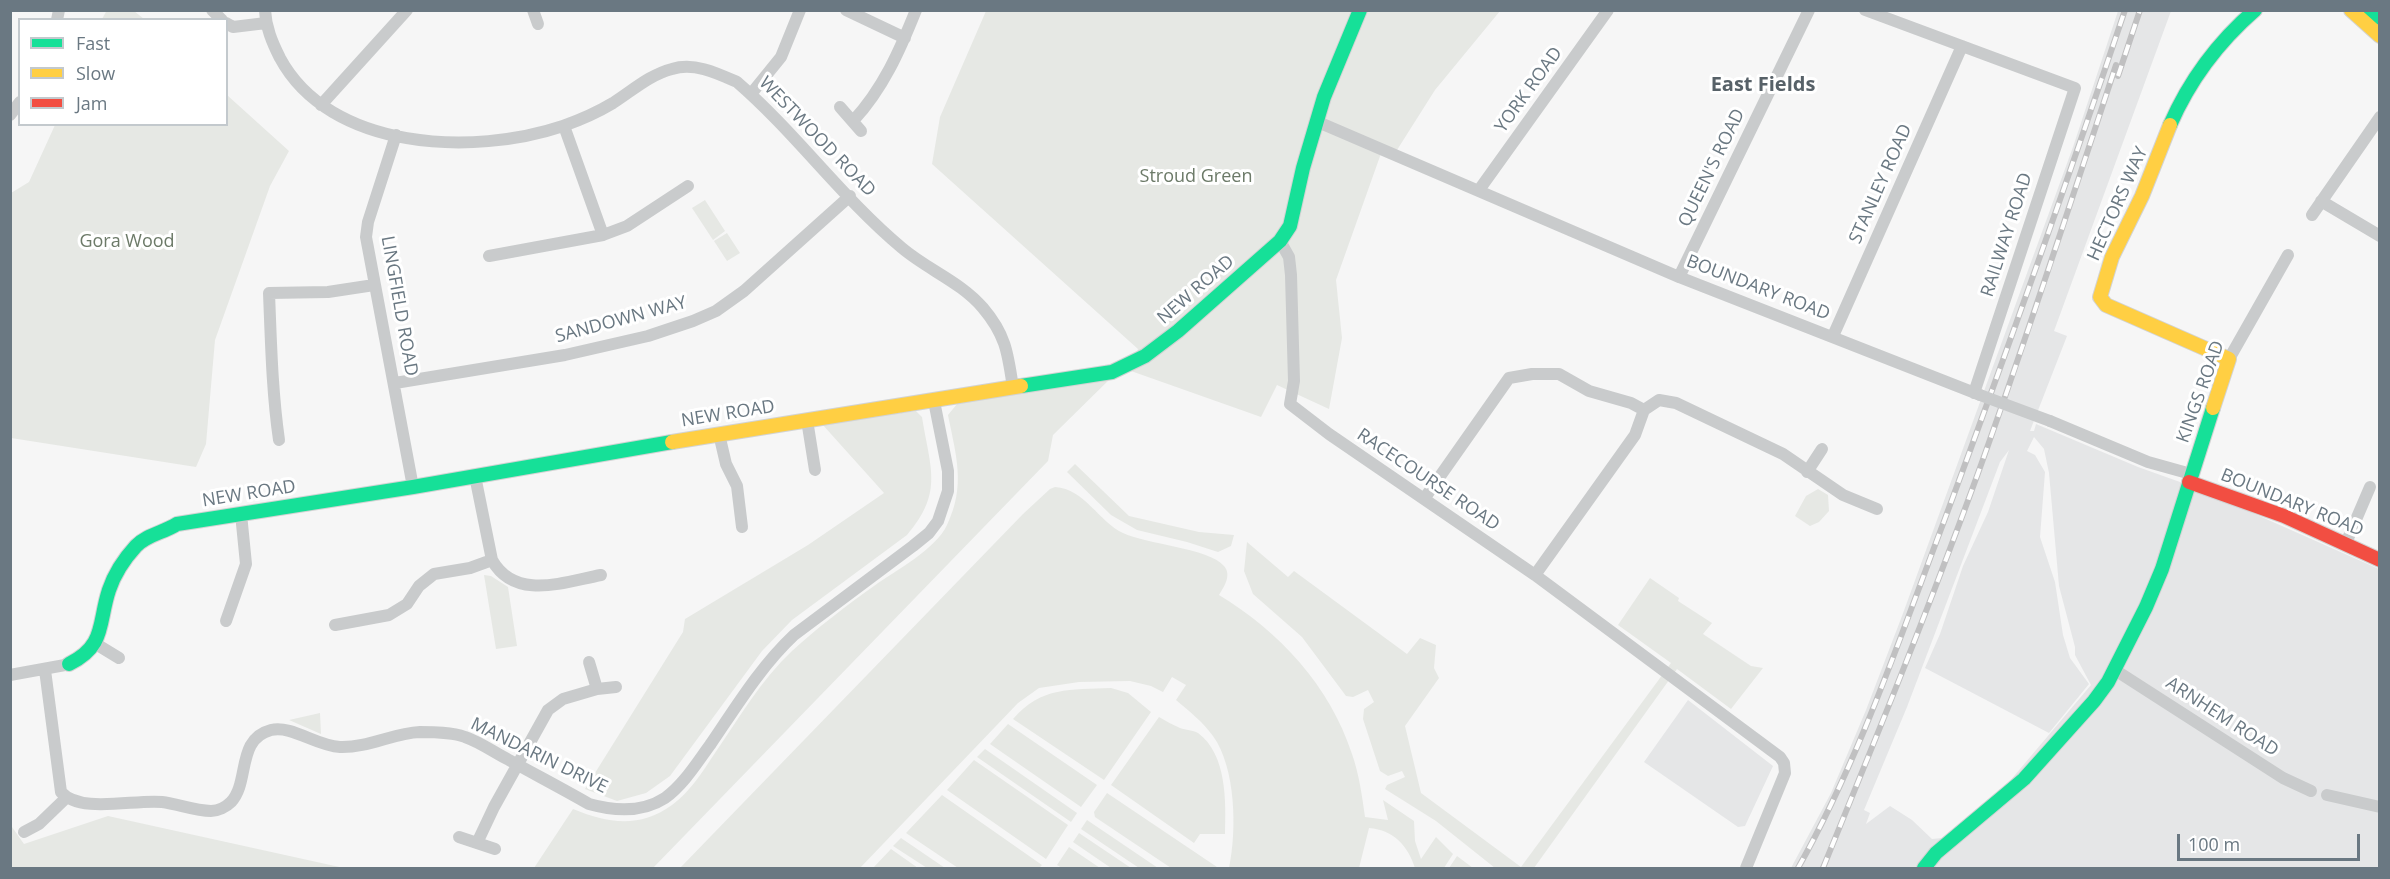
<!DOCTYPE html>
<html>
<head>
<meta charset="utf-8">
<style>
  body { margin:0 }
  #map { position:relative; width:2390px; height:879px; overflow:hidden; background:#f6f6f6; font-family:"Open Sans",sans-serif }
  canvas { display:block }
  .frame { position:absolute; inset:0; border:12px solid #6a7882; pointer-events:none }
  .legend { position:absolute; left:18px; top:18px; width:210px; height:108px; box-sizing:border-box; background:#fff; border:2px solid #c3c9cd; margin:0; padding:8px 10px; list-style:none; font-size:18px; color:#6a7882 }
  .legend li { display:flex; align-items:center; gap:12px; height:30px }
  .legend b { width:30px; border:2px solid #c3c9cd }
  .scale { position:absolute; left:2177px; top:834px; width:183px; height:27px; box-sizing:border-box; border:3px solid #6a7882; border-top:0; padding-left:8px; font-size:18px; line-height:21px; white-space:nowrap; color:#6a7882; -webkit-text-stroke:4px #fff; paint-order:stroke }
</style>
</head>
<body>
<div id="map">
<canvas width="2390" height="879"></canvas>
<div class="frame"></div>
<ul class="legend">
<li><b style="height:8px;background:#16e098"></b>Fast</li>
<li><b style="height:8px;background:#ffcf43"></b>Slow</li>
<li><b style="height:8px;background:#f24e42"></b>Jam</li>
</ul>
<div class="scale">100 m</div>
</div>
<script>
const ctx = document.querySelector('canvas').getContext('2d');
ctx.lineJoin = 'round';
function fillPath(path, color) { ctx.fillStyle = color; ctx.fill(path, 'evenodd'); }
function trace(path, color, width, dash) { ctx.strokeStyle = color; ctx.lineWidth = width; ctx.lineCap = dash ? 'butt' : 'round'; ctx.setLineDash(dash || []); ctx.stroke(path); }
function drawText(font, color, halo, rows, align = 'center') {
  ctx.font = font + ' "Open Sans",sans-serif'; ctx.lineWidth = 6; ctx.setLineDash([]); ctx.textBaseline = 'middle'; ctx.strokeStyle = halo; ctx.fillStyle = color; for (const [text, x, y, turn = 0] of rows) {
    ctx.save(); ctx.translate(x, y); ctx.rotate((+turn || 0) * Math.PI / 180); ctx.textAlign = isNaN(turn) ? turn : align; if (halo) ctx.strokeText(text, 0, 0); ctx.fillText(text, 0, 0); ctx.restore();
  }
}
const built = new Path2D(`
  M2118,11H2171L2054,331L2067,336L2030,431H2034L2036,424L2138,467L2194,487L2379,569V868H1791L1831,793L1866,710L1902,616L2073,147ZM2034,437L2044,449L2049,473L2059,586L2075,647V655L2091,685L2009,782L1942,838L1932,839L1912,820L1890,806L1866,824L1870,813L1864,810L1907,707L2000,462L2009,450L1988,512L1963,566L1940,634L1925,668L2049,733L2089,684L2070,658L2063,635L2055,582L2040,537L2045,472L2035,455L2027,451Z
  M1688,700L1773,766L1745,826L1738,827L1644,762Z`);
const green = new Path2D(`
  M107,10L134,11L144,19H102Z
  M986,11H1500L1435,90L1397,150L1384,145L1336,280L1342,338L1329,409L1277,385L1261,417L1131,371L1138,349L932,164L940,117Z
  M227,95L289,151L270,186L215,340L206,444L196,467L11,438V193L29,182L55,125L226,124Z
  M705,200L725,231L713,240L692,208Z
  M727,233L740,253L727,261L714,241Z
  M1113,376L1053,435L1048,461L653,868H534L573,809C607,823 639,829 672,805C690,792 703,771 715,753C739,718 761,680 792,651C817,628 846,606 874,586C895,571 936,549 947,525C966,485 956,456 948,415L957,404Z
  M916,411L922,417C930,468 944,492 907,535L792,620L762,651L670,776L646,793L617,801L585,789L683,632L685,619L808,545L884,493L822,424Z
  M1075,464L1129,516L1199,532L1234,535L1231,546L1218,552L1187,542L1137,530L1111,515L1067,472Z
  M1055,487C1085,489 1099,522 1123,533C1145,544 1209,548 1224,566C1232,575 1224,587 1219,595C1279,631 1330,686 1352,754C1359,774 1362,795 1365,817L1388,820L1383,800L1414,821L1415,841L1421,859L1436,837L1453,854L1444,868H1415C1408,846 1394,830 1369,828L1359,868H1229C1237,831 1236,768 1213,736C1203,722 1189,711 1176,700L1186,685L1172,677L1163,692L1151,686L1130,681L1079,682L1039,688L1018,703L860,868H680L1023,514L1050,489Z
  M1818,489L1828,495L1829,511L1819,522L1810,526L1795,516L1806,496Z
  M1247,542L1288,577L1294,571L1407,654L1420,638L1436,645L1434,668L1439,678L1405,726L1421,793L1521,867L1671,663L1618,625L1650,578L1679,598L1678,601L1712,623L1703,634L1751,666L1763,668L1731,709L1677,669L1534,868H1495L1436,821L1385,789L1387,785L1405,777L1402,771L1388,776L1380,771L1363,719L1364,709L1374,702L1368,690L1353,697L1346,696L1302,637L1253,594L1244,571Z
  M484,575L491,576L508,587L517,646L496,649Z
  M1111,688L1128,693L1151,712L1104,780L1013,719C1042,686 1070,690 1111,688Z
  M320,713L321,734L289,720Z
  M1159,717C1166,721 1173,725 1180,728C1186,730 1193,730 1198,733C1227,754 1226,802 1225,834H1200L1194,843L1111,785Z
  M1008,724L1097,785L1081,807L990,744Z
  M985,749L1077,813L1071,822L977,757Z
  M974,760L1068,825L1046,859L947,790Z
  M1107,793L1217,867L1216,868H1171L1095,817L1094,812Z
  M942,795L1042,865L1039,868H958L906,833Z
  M108,816L344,868H11V827H12L24,844Z
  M1087,820L1158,868H1139L1081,829Z
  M1079,833L1131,868H1111L1073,842Z
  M901,838L945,868H927L893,846Z
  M1069,847L1100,868H1062L1057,865Z
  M891,849L918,868H873Z
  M1457,856L1473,868H1449Z`);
const street = new Path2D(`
  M212,10L222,20
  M265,10C266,28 272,42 280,58C330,151 474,156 563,126C580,120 598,112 613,103C632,91 649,75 672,69C694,62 717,73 737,82C796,133 842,198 902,248C928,270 961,282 983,308C1006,335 1008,354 1013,388
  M533,10L538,24
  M846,10L905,38
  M1865,10L2075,88L1974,393
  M57,20L59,10
  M226,23L233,27L266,23
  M751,94L781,57L800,10
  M321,105L407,10
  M840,107L861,131
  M10,115L20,102
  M853,121C883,89 900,50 916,10
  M1318,122L1679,277L1980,395
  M564,126L603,235
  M396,135L368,222L366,237L413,487
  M1479,190L1608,10
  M2321,201L2380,236
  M2312,215L2380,117
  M1280,241L1289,257L1291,275L1294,381L1290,404L1329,434L1535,575L1780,757L1784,763L1785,773L1746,868
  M489,256L603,235L627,226L688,186
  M1679,277L1809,10
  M1833,336L1962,46
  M2229,359L2288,255
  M395,383L565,355L648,336L693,321L716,311L744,291L850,196
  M807,420L815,470
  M2050,421L2148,462L2191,474
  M719,434L726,464L737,486L742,527
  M279,440C272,391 271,342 269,293L328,292L374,285
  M1807,472L1822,449
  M475,476L492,560C515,601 564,582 601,575
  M1424,499L1509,378L1532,374H1559L1589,391L1631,403L1644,410L1659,400L1676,403L1783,454L1843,495L1877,509
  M2346,543L2370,487
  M1535,575L1635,435L1644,410
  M226,621L246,564L241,514
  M335,625L389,615L407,604L419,586L434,574L470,568L492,560
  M96,644L119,658
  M589,662L597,689L616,687
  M45,670L61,792C80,814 135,799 162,802C178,804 195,811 211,811C218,811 226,807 231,802C250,782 236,739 271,730C292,725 316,746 340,747C368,748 393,733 420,732C434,732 452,732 465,737C480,742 495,753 509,760C536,775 563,789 589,804C614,811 642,813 665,798C684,784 696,764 710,745C736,707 760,667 794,635L913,546L929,533L938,521L948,491V471L934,401
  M2115,670L2283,778L2311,791
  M10,675L65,665
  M2327,795L2380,807
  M24,832L39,824L66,798
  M459,837L495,849
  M477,843L494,807L548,710L563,699L597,689`);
const fast = new Path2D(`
  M2370,10L2380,18
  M2170,125C2190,79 2217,43 2255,10
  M1021,386L1112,372L1145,356L1178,331L1280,241L1290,226L1303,168L1324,97L1360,10
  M69,664C106,646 98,623 109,590C114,575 125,558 136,546C148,534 163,533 177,524L413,487L672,442
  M1924,868L1936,853L2024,779L2094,701L2108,682L2146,607L2162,569L2213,408`);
const slow = new Path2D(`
  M2351,10L2380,36
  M2170,125L2142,196L2112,257L2100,297L2106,305L2229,359L2213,408
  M672,442L1021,386`);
const jam = new Path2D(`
  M2189,482L2284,516L2380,560`);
const rail = new Path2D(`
  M2118,76L2140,10
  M1798,868C1859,760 1899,640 1943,524C2006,354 2067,183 2125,10
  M1823,868C1876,738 1929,608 1977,476C2026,340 2071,202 2116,65`);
const streetBridge = new Path2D(`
  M1980,395L2050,421`);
const streetNames = [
  ["YORK ROAD",1529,90,-54],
  ["WESTWOOD ROAD",817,137,46],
  ["QUEEN'S ROAD",1712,168,-64],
  ["STANLEY ROAD",1881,184,-66],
  ["HECTORS WAY",2118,204,-66],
  ["RAILWAY ROAD",2007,235,-72],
  ["BOUNDARY ROAD",1758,288,21],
  ["NEW ROAD",1196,290,-41],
  ["LINGFIELD ROAD",399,306,80],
  ["SANDOWN WAY",621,320,-15],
  ["KINGS ROAD",2201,392,-70],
  ["NEW ROAD",728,414,-9],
  ["RACECOURSE ROAD",1428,480,34],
  ["NEW ROAD",249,494,-9],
  ["BOUNDARY ROAD",2292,503,22],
  ["ARNHEM ROAD",2222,717,33],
  ["MANDARIN DRIVE",539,756,26]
];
const parkNames = [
  ["Stroud Green",1196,177],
  ["Gora Wood",127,242]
];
const neighbourhoodNames = [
  ["East Fields",1763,85]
];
fillPath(built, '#e5e6e7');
fillPath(green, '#e6e8e4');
trace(fast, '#d2d3d3', 16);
trace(slow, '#d2d3d3', 16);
trace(jam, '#d2d3d3', 16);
trace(street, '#c9cbcc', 12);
trace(fast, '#16e098', 14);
trace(slow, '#ffcf43', 14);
trace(jam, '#f24e42', 14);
trace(rail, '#c0c0c1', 6);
trace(rail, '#fff', 4, [11]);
trace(streetBridge, '#c9cbcc', 12);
drawText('18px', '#6a7882', '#fff', streetNames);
drawText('18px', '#6c7a68', '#fff', parkNames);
drawText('bold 20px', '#576168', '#fff', neighbourhoodNames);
</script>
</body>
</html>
